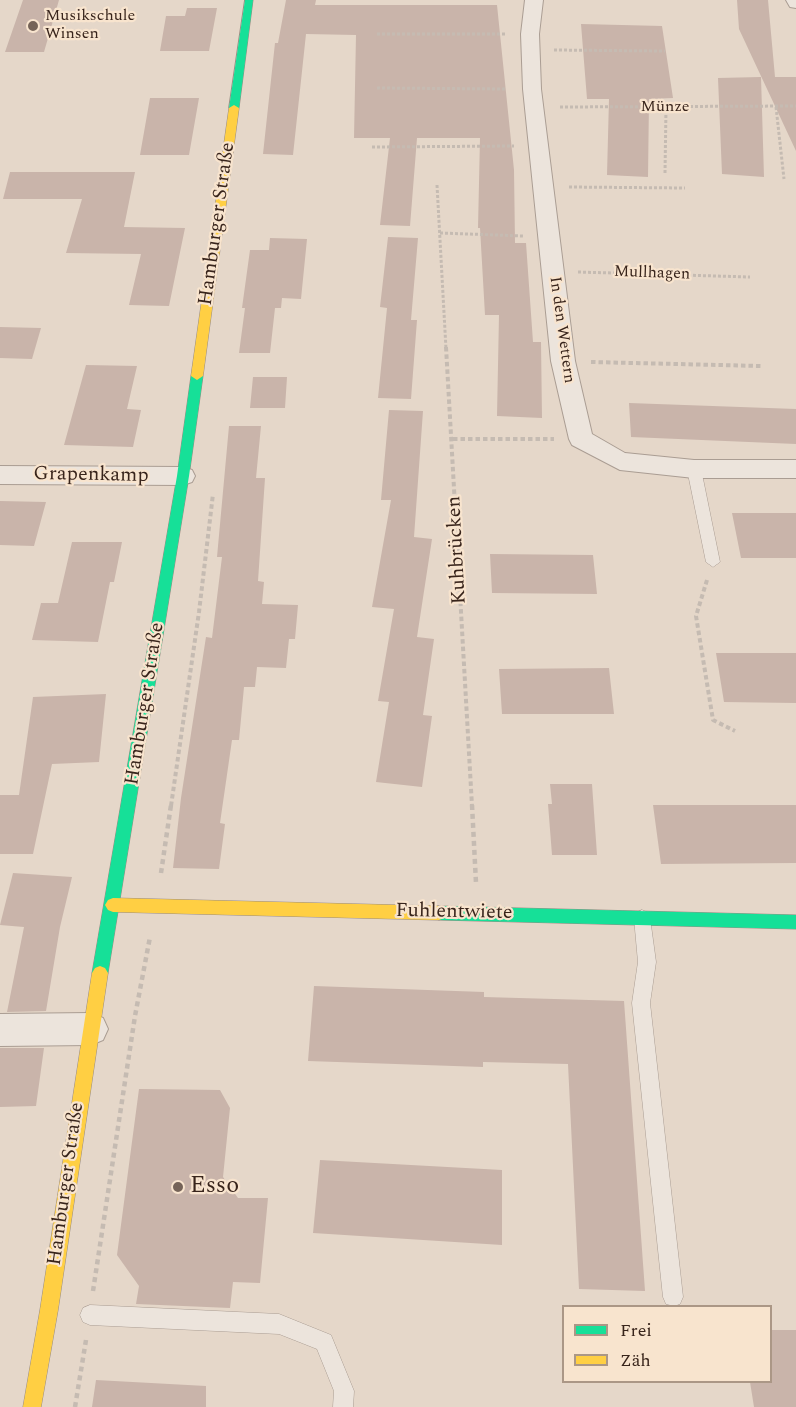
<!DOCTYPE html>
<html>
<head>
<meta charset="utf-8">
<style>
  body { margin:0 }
  #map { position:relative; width:796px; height:1407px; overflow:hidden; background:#e5d7c9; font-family:Spectral,serif }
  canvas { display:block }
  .legend { position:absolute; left:562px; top:1305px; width:210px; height:78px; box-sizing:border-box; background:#f8e4ce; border:2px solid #ab9786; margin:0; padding:8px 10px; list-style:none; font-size:18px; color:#38241b }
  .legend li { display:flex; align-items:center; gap:12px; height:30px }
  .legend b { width:30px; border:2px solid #ab9786 }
</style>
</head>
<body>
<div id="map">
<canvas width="796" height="1407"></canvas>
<ul class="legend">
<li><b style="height:8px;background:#16e098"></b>Frei</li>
<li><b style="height:8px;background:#ffcf43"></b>Zäh</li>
</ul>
</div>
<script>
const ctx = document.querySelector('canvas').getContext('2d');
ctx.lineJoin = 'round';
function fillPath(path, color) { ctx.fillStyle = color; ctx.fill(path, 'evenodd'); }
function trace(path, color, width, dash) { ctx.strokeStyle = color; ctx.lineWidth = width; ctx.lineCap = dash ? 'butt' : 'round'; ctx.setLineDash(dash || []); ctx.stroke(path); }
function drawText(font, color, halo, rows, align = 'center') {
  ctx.font = font + ' Spectral,serif'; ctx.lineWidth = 4.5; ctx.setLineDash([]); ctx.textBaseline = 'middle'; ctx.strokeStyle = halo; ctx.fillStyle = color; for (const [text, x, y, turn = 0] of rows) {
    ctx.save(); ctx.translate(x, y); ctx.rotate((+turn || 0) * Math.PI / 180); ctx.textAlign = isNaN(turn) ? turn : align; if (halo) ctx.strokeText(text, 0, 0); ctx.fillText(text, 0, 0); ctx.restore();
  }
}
const building = new Path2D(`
  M23,0H59L44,52H5Z
  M286,0H316L315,5H497L514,170L515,243H526L533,342H541L542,418L497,416L499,315H485L480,228H478L480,138H417L410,226L380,225L390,138H354L356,35L306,34L293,155L263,154L275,43H278Z
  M737,0H768L775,77H796V151L739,29Z
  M187,8H217L209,51H160L166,16H185Z
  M581,24L662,26L673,98L649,99L648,177L607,175L609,99H587Z
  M761,77L764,177L722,174L718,78Z
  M150,98H199L189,155H140Z
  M10,172H135L124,227L185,228L169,306L129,305L141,254L66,253L82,199H3Z
  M388,237L418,238L411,320H417L411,399L378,398L387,308L380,307Z
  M270,238L307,239L301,299L282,298L281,308H275L270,353H239L245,308H242L250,250H269Z
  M0,327L41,328L32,359L0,358Z
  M86,365L137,366L127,409L141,410L133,447L64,445Z
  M253,377H287L285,408H250Z
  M629,403L796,409V444L631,437Z
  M389,410L423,411L414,537L432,539L417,637L434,639L423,715L432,716L422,787L376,782L389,702L378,701L394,609L372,607L391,500H381Z
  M229,426H261L256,478H265L258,581L264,582L262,604L298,605L295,639H289L286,668L257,667L255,687H244L239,740H232L220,823L225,824L219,869L173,868L181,798L206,637L212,638L222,557H217Z
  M0,501L46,502L34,546L0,545Z
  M732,513H796V558H741Z
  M72,542H122L114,582H110L98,642L32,640L41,603H58Z
  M490,554L593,555L597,594L492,593Z
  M716,653H796V703L724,702Z
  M609,668L614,714H502L499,669Z
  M106,694L99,762L52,764L33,854H0V795H19L33,697Z
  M550,784H592L597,855H552L548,804H552Z
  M653,805H796V863L661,864Z
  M13,873L72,877L60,927L46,1011L7,1012L24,927L0,925Z
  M314,986L484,992V997L624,1001L645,1291L579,1289L568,1064L483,1062V1067L308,1061Z
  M0,1048H44L36,1106L0,1107Z
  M139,1089L220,1090L230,1108L223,1177L238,1198H268L260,1283L233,1282L230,1308L136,1304L139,1286L117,1255Z
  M320,1160L502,1170V1245L313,1233Z
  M771,1330H796V1407H754L750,1382H771Z
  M96,1380L206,1386V1407H92Z`);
const pathFar2 = new Path2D(`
  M377,34H505
  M554,50L665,51
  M377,88L507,89
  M560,107L796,106
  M776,107L784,179
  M372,147L514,146
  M665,173L666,108
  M437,185L446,349
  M569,187L685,188
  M440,233L523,236
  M578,272L750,277`);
const pathFar1 = new Path2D(`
  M446,347L472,806
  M591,362L761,366
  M453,439H554
  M707,580L696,616L713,720L735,731
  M171,806L199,612L213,494`);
const path = new Path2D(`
  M472,805L476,883
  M161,873L171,805
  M93,1291L135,1016L150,937
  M75,1407L86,1340`);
const lane = new Path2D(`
  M694,464L701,469L720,562L713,567L706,562L687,469Z
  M642,910L648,913L650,918L656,962L650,1003L683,1297L680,1304L674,1306L666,1304L663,1297L632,1003L638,962L634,918L636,913Z
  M90,1305L279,1314L331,1335L354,1391L353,1407H333L334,1391L317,1349L279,1334L90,1325L83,1322L80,1315L83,1308Z`);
const street = new Path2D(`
  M525,0H543L539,34L541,89L575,361L592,434L625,453L694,460H796V478H694L620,470L572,445L569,439L551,361L523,89L521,34Z
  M786,0H796V8L790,7Z
  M0,466L183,467L192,470L195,476L192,482L183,485L0,484Z
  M91,1013L103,1018L108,1029L103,1040L91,1045L0,1046V1014Z`);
const fast = new Path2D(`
  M245,0H253L239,108L234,111L229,108Z
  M197,372L203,376L189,476L108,973L105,978L100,980L95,978L92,973L177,476L191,376Z
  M439,906L796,915V929L439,920L434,918L431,913L434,908Z`);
const slow = new Path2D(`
  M234,105L239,108L203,376L197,380L191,376L229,108Z
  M113,898L439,906L444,908L447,913L444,918L439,920L113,912L108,910L105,905L108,900Z
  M100,966L105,968L108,973L58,1310L41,1407H23L40,1310L92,973L95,968Z`);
const markers = [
  [33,26,6,"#756358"],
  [178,1187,6,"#756358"]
];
const farPoinames = [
  ["Musikschule",45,17],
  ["Winsen",45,35]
];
const farStreetnames = [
  ["Münze",665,108],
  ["Mullhagen",652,274,2],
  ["In den Wettern",561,330,82]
];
const streetNames = [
  ["Hamburger Straße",218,224,-82],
  ["Grapenkamp",91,476,1],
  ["Kuhbrücken",458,550,-93],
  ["Hamburger Straße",146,704,-81],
  ["Fuhlentwiete",454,913,1],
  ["Hamburger Straße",67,1184,-82]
];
const nearPoinames = [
  ["Esso",190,1187]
];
fillPath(building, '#c9b4aa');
trace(lane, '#aa9d93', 1);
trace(street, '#aa9d93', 2);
trace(fast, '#998c83', 1);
trace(slow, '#998c83', 1);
trace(pathFar2, '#c5bbb2', 3, [3, 2]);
trace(pathFar1, '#c5bbb2', 4, [4.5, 3]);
trace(path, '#c5bbb2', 4.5, [5, 4]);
fillPath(lane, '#ece4dc');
fillPath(street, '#ece4dc');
fillPath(fast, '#16e098');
fillPath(slow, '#ffcf43');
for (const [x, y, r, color] of markers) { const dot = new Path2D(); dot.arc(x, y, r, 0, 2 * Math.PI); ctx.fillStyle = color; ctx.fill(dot); trace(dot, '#f8e4ce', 2); }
drawText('16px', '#38241b', '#f8e4ce', farPoinames, 'left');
drawText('16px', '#38241b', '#f8e4ce', farStreetnames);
drawText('20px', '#38241b', '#f8e4ce', streetNames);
drawText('24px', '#38241b', '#f8e4ce', nearPoinames, 'left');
</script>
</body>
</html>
